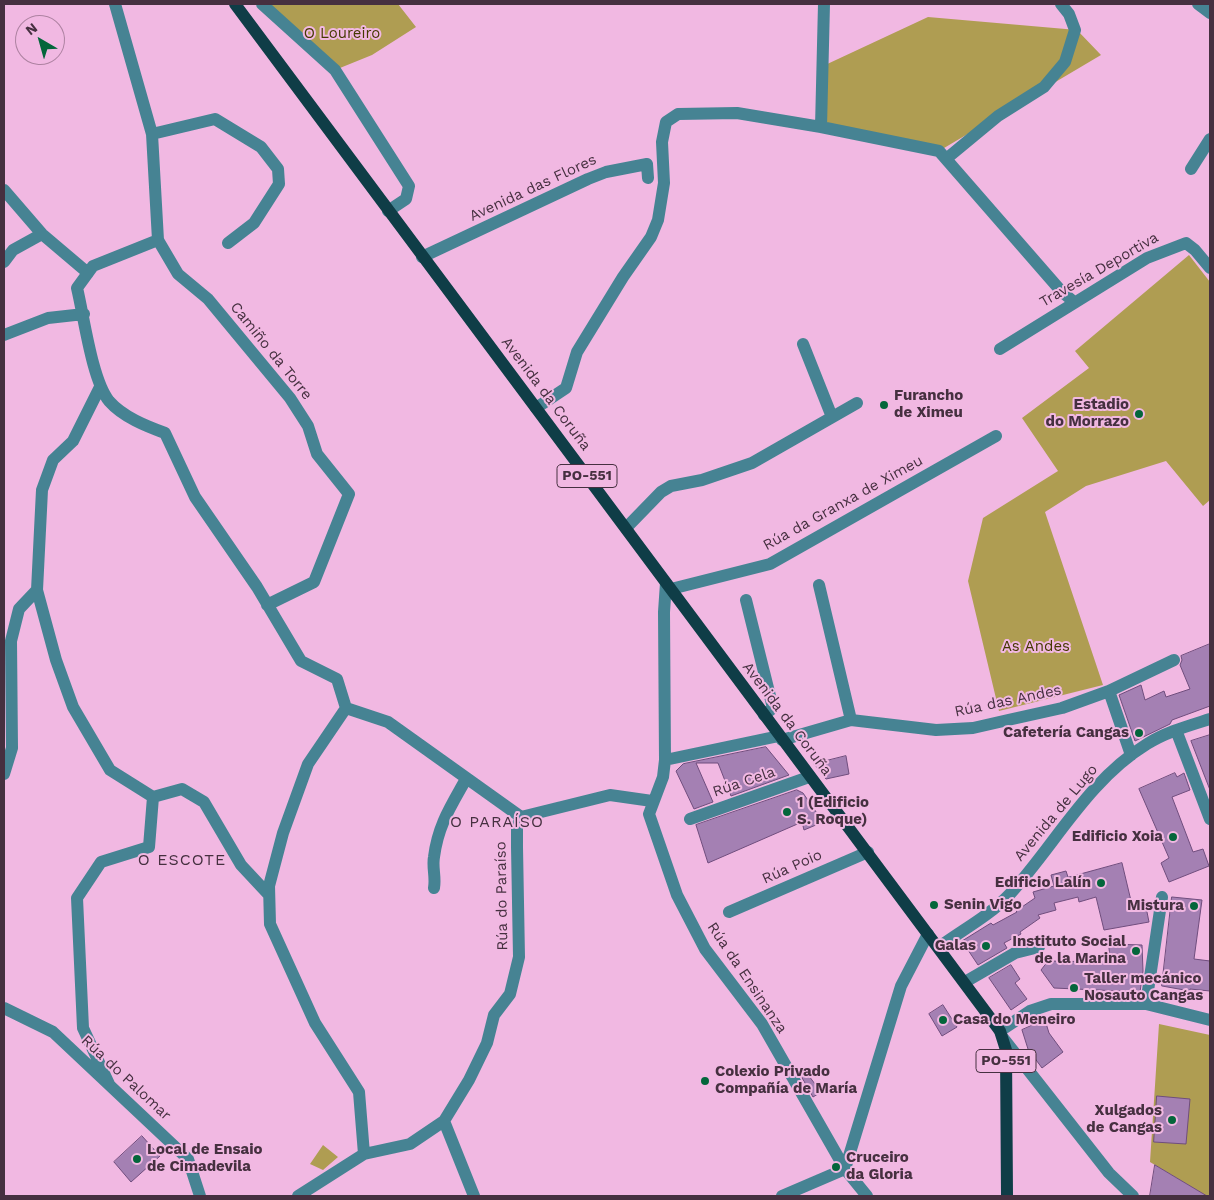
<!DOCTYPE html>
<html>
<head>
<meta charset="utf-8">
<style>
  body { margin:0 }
  #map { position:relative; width:1214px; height:1200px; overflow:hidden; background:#f1b8e2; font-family:"Work Sans",sans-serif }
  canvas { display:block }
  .frame { position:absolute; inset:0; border:5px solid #463040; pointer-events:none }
  .north { position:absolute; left:15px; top:15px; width:50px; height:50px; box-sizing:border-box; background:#f1b8e2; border:1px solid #ad82a1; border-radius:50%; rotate:322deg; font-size:14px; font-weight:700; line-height:20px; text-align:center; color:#463040 }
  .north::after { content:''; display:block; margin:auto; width:18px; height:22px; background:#04663b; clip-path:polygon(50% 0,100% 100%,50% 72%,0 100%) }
</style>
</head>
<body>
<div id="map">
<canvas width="1214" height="1200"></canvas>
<div class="frame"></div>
<div class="north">N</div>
</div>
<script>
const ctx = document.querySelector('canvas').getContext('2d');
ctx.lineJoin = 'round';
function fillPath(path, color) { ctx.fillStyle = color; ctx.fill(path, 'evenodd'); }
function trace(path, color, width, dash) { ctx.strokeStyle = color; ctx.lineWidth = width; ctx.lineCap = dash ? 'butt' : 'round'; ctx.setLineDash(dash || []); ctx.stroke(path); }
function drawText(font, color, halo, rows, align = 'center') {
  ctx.font = font + ' "Work Sans",sans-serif'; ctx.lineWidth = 4; ctx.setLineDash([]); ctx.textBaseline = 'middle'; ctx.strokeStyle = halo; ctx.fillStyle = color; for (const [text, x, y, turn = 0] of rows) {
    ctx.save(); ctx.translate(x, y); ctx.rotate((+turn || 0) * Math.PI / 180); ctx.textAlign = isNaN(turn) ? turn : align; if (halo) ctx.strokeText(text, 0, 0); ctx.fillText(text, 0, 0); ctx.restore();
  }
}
const green = new Path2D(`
  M262,4H398L416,27L372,55L335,70Z
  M928,17L1077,30L1101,55L939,151L821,127L823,66Z
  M1189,255L1210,282V500L1203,506L1166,461L1086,486L1045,512L1103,685L999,711L968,581L983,518L1058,471L1022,418L1089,368L1075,351Z
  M1159,1024L1210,1035V1196H1202L1203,1194L1150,1162Z
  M323,1145L338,1157L323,1170L310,1164Z`);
const building = new Path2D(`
  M1210,644V706L1172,720L1170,724L1135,741L1119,695L1141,685L1145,700L1164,691L1166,697L1190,689L1180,665L1182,660L1181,656Z
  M1210,735V790L1191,741Z
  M766,747L789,775L731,796L718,763H696L713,802L694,809L676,771L683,764Z
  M846,756L849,774L826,779L814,764Z
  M1175,773L1177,777L1184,773L1190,790L1172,797L1193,852L1203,849L1209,866L1169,882L1161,863L1169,858L1139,789Z
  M797,790L803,793L823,822L804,830L802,822L708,863L696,825Z
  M1122,863L1132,905L1145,902L1149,922L1104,930L1096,897L1079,902L1078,897L1054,903L1056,910L1038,915L1040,918L1020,932L1021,934L1004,943L1007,948L978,965L962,941L991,923L993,925L1017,912L1016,911L1035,898L1033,892L1054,886L1051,875L1066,871L1068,877Z
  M1172,897L1202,900L1194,959L1210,961V991L1190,989V991L1162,986Z
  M1109,944L1142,945L1143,971L1140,992L1054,988L1041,970L1048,961L1110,962Z
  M1011,965L1020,979L1015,983L1027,999L1011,1010L989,978Z
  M943,1005L957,1027L942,1036L929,1014Z
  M1045,1020L1049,1033L1063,1052L1042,1068L1028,1049L1022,1030Z
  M806,1072L821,1092L813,1097L801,1076Z
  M1157,1096L1190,1099L1186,1144L1154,1142Z
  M142,1136L160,1156L131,1182L114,1162Z
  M1155,1165L1207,1196H1150Z`);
const minor = new Path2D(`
  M115,4L152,134L158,240L178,274L208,299L290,398L308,426L317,454L349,494L314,582L267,605
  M262,4L335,70L409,186L406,199L388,211
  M1198,4L1210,13
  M821,127L824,4
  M152,134L215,119L261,147L278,169L279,184L254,223L228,243
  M946,159L998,116L1044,87L1065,62L1075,30L1069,14L1061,4
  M1191,169L1210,139
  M4,190L42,234L88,273
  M158,240L93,266L77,288C84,317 92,380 109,401C123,417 146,426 165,433L195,497L257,587L301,661L337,679L346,708L388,722L521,817
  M422,257L588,179L606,172L647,164L648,178
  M4,262L13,250L42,234
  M4,335L48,318L84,314
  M803,344L832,417
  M1000,349L1147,258L1186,243L1195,250L1210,268
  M100,387L73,441L53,460L42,490L37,590L56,660L73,707L110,770L153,797L182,789L204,802L241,865L269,895
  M536,408L566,388L577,352L623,277L651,237L658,220L664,183L662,142L666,122L678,114L737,113L821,127L939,151L1061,291L1074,302
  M626,528L661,492L671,486L702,480L752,463L857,403
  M666,583L664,612L665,760L663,777L649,814L677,895L705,949L762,1024L845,1169L867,1196
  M819,585L851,720
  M671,589L770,564L996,436
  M746,600L773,708L764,715
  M1109,691L1131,755
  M346,708L308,764L283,833L269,886L270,924L315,1023L359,1092L364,1154
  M1176,730L1210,819
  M782,740L851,720L936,730L973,728L1008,720L1062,708L1109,691L1174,660
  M665,760L779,736
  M4,774L12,748L11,641L19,609L37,590
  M521,817L610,795L652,801
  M690,819L809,777
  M434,888C436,877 432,867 434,857C438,825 451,806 466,779
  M729,912L868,852
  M939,947C962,930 989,916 1009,895C1055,845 1087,781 1147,744C1166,732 1188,726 1210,719
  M965,982L1015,953L1039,947
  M1146,1004L1162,897
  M4,1008L53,1032L188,1159L200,1196
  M1000,1031L1030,1011L1051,1004H1146L1210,1020
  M1003,1038L1109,1173L1133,1196
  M109,1084L83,1028L77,898L101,862L149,847L153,797
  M444,1121L474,1196
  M298,1196L364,1154L410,1144L444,1121L469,1080L487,1043L494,1015L510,994L519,957L517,847V827L521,817
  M782,1196L845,1169L901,986L928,934`);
const major = new Path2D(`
  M235,4L1000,1031L1006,1050L1007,1196`);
const markers = [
  [884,405,5,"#04663b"],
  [1139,414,5,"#04663b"],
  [1139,733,5,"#04663b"],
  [787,812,5,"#04663b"],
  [1173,837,5,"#04663b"],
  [1101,883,5,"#04663b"],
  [934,905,5,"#04663b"],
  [1194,906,5,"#04663b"],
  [986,946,5,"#04663b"],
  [1136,951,5,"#04663b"],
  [1074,988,5,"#04663b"],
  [943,1020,5,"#04663b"],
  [705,1081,5,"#04663b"],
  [1172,1120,5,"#04663b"],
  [137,1159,5,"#04663b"],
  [836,1167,5,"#04663b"]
];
const shields = [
  [587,476,60],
  [1006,1061,60]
];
const shieldNames = [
  ["PO-551",587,476],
  ["PO-551",1006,1061]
];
const parkNames = [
  ["O Loureiro",342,34],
  ["As Andes",1036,647]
];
const streetNames = [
  ["Avenida das Flores",533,188,-25],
  ["Travesía Deportiva",1099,270,-30],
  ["Camiño da Torre",271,351,51],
  ["Avenida da Coruña",546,394,53],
  ["Rúa da Granxa de Ximeu",843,503,-29],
  ["Rúa das Andes",1008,701,-12],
  ["Avenida da Coruña",787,719,53],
  ["Rúa Cela",744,782,-19],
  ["Avenida de Lugo",1056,813,-50],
  ["Rúa Poio",792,867,-24],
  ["Rúa do Paraíso",502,896,-91],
  ["Rúa da Ensinanza",747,978,56],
  ["Rúa do Palomar",126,1078,43]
];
const poiNames = [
  ["Furancho",894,396],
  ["de Ximeu",894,413],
  ["Estadio",1129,405,"right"],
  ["do Morrazo",1129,422,"right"],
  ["Cafetería Cangas",1129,733,"right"],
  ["1 (Edificio",797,803],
  ["S. Roque)",797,820],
  ["Edificio Xoia",1163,837,"right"],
  ["Edificio Lalín",1091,883,"right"],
  ["Senin Vigo",944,905],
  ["Mistura",1184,906,"right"],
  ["Instituto Social",1126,942,"right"],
  ["de la Marina",1126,959,"right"],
  ["Galas",976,946,"right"],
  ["Taller mecánico",1084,979],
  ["Nosauto Cangas",1084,996],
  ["Casa do Meneiro",953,1020],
  ["Colexio Privado",715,1072],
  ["Compañía de María",715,1089],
  ["Xulgados",1162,1111,"right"],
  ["de Cangas",1162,1128,"right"],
  ["Local de Ensaio",147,1150],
  ["de Cimadevila",147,1167],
  ["Cruceiro",846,1158],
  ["da Gloria",846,1175]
];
const neighbourhoodNames = [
  ["O PARAÍSO",497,822],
  ["O ESCOTE",182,860]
];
fillPath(green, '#af9d52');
fillPath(building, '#a480b3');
trace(building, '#6f4d7d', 1);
trace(minor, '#468393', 12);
trace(major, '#0f3d47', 12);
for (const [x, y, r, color] of markers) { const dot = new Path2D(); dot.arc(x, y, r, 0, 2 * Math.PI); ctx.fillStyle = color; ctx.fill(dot); trace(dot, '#f1b8e2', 2); }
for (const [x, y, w] of shields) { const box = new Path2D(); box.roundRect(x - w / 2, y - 11.5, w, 23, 4); ctx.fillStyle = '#f1b8e2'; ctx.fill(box); trace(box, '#463040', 1); }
drawText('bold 14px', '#463040', null, shieldNames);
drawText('15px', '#453900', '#f1b8e2', parkNames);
drawText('15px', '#463040', '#f1b8e2', streetNames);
drawText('bold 15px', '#463040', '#f1b8e2', poiNames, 'left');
ctx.letterSpacing = '1px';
drawText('16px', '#463040', '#f1b8e2', neighbourhoodNames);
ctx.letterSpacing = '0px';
</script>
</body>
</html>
